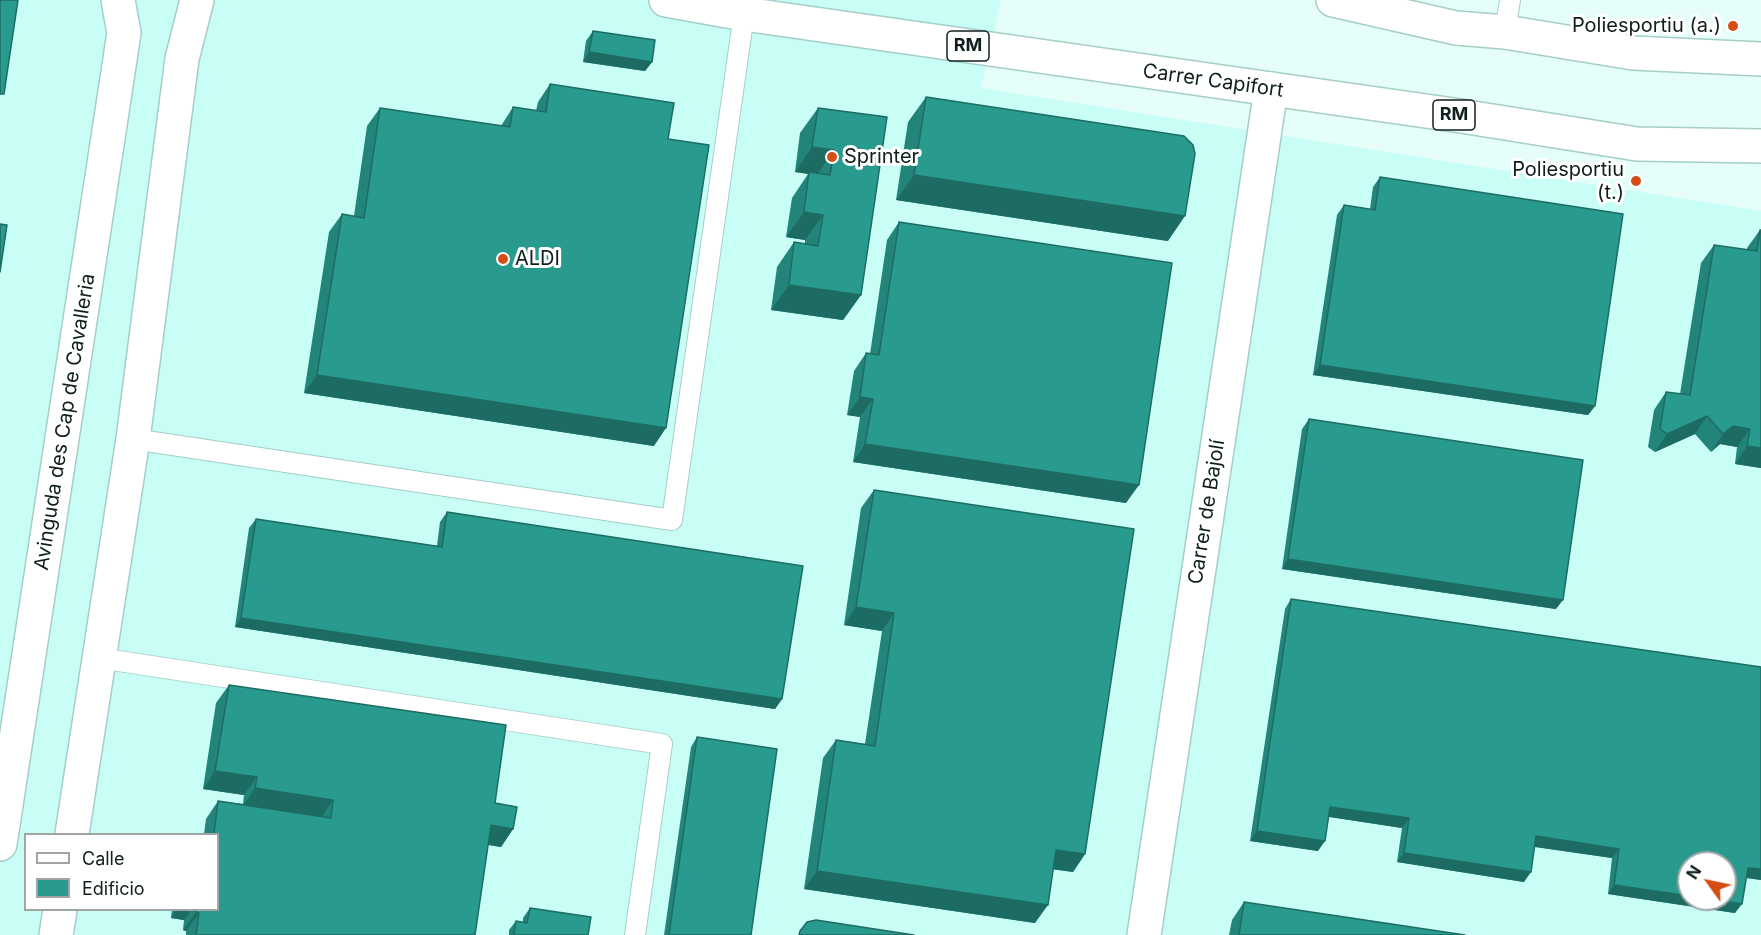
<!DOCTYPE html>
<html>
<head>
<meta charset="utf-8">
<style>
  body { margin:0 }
  #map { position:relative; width:1761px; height:935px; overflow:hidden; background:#e5fefa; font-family:Inter,sans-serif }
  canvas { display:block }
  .legend { position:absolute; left:24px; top:833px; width:195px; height:78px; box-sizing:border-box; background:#fff; border:2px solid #9fa5a5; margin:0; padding:8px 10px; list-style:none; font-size:18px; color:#0f1f1d }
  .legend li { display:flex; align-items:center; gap:12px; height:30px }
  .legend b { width:30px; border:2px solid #9fa5a5 }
  .north { position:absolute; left:1677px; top:851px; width:60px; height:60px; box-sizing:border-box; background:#fff; border:2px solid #9fa5a5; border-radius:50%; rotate:303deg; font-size:16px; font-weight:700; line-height:24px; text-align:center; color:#0f1f1d }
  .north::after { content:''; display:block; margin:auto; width:21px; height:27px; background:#d34d14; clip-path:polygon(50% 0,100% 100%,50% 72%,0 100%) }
</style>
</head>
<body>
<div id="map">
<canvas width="1761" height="935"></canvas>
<ul class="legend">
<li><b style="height:8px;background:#fff"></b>Calle</li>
<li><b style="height:16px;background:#299a8e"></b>Edificio</li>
</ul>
<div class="north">N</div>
</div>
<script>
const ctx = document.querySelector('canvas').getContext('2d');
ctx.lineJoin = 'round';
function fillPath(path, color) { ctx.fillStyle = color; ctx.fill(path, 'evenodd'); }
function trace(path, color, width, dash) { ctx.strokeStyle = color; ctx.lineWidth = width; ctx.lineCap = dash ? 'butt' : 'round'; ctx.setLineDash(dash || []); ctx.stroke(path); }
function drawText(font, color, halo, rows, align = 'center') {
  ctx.font = font + ' Inter,sans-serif'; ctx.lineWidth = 6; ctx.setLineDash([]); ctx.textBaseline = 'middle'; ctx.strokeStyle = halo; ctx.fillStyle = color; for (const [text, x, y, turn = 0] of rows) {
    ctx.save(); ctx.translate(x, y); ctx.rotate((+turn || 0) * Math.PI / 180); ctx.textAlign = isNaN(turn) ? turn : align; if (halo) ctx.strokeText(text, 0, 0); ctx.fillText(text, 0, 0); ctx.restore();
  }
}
const built = new Path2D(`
  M0,0H1001L981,88L1761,211V935H0ZM26,834H218V910H26ZM1689,863H1725V899H1689Z`);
const service = new Path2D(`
  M1505,32L1510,0
  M133,439L672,520L744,14
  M99,658L662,744L635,935`);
const minor = new Path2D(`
  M1144,935L1271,89`);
const tertiary = new Path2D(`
  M72,834L133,439L182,59L197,0
  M0,844L124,33L118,0
  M56,935L60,910`);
const primary = new Path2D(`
  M666,0L744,14L1461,116L1637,144L1761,146
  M1333,0L1456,28L1505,32L1633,53L1761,59`);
const wall = new Path2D(`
  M593,31L652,62L645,71L583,62L586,41Z
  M550,84L668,139L654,446L304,393L329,232L342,214L354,216L367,126L380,108L501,126L513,107L536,111L538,102Z
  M926,97L1168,241L896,200L908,122Z
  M818,108L887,117L861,295L843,320L771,310L777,267L794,242L805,244V240L786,237L792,198L808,174L795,172L800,133Z
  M1380,177L1595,406L1588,415L1313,375L1337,215L1344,205L1370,209L1373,187Z
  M899,222L1126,503L853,462L860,417L847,415L854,371L866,353L870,354L887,240Z
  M1760,230H1761V468L1735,464L1737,447L1720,444L1711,452L1695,434L1655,452L1648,447L1654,410L1666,392L1680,394L1701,263L1714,245L1747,250V248Z
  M1309,419L1556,609L1282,569L1302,429Z
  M874,490L1085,854L1073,872L1053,869L1035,923L804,889L823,758L836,740L865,744L882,631L844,625L861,508Z
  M447,512L782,699L775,709L235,627L249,528L256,519L437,546L440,522Z
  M1291,599L1761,667V880L1746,878L1735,913L1608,894L1612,858L1535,847L1524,882L1397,862L1402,828L1329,817L1318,851L1250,841L1285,609Z
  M229,685L495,803L513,829L501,847L488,845L475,935H186V931L183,930L184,920L171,918L172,909H218V834H204L206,819L218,801L243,804L244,795L203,789L216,703Z
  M697,737L751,935H664L691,747Z
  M1244,902L1465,935H1229L1232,920Z
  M530,908L588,935H509V930L516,921L523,922V918Z`);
const shadedWall = new Path2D(`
  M589,52L652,62L645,71L583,62Z
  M812,147L834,150L817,175L795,172Z
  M914,175L1185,216L1168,241L896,200Z
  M804,212L823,215L805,240L786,237Z
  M789,285L861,295L843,320L771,310Z
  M1320,365L1595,406L1588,415L1313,375Z
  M317,375L666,428L654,446L304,393Z
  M860,397L873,399L860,417L847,415Z
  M1707,416L1695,434L1655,452L1667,434Z
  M1733,426L1750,429L1737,447L1720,444L1711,452L1723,434Z
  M865,444L1139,485L1126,503L853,462Z
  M1747,446L1761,448V468L1735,464Z
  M1288,559L1563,600L1556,609L1282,569Z
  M856,607L894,613L882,631L844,625Z
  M241,618L782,699L775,709L235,627Z
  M215,771L257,777L244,795L203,789Z
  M255,788L333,800L321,818L243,806Z
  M1330,807L1409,818L1402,828L1324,816Z
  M491,825L513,829L501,847L479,843Z
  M1257,831L1325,841L1318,851L1250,841Z
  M1536,836L1619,849L1612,858L1529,846Z
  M1056,850L1085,854L1073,872L1043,868Z
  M1404,853L1531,872L1524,882L1397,862Z
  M1748,868L1761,869V880L1741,877Z
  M817,871L1048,905L1035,923L804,889Z
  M1614,885L1689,896V899H1710L1742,904L1735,913L1608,894Z
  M177,909H192L184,920L171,918Z
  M196,912L199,913L186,931L183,930Z`);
const building = new Path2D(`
  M0,0H18L4,94H0Z
  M593,31L655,40L652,62L589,52Z
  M550,84L674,103L668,139L709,145L666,428L317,375L342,214L364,218L380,108L510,127L513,107L546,112Z
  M926,97L1184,136L1193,145L1195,154L1185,216L914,175Z
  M818,108L887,117L861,295L789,285L794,242L818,246L823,215L804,212L809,172L830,175L834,150L812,147Z
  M1380,177L1623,214L1595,406L1320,365L1344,205L1375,210Z
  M899,222L1172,263L1139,485L865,444L873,399L860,397L866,353L879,355Z
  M0,224L7,225L0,272Z
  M1760,230H1761V448L1747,446L1750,429L1733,426L1723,434L1707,416L1667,434L1660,429L1666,392L1690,395L1714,245L1757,251Z
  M1309,419L1583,460L1563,600L1288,559Z
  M874,490L1134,529L1085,854L1056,850L1048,905L817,871L836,740L875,746L894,613L856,607Z
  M447,512L803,566L782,699L241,618L256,519L442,547Z
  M1291,599L1761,667V869L1748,868L1742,904L1710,899H1725V863H1689V896L1614,885L1619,849L1536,836L1531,872L1404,853L1409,818L1330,807L1325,841L1257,831Z
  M229,685L506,725L495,803L517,807L513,829L491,825L475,935H196L199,913L196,912V909H218V834H214L218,801L331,818L333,800L255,788L257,777L215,771Z
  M697,737L777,749L751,935H669Z
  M1244,902L1465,935H1239Z
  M530,908L591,917L588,935H514L516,921L527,923Z
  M816,920L914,935H799L800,931L807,922Z`);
const markers = [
  [1733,26,6,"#d34d14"],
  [832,157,6,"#d34d14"],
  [1636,181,6,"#d34d14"],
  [503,259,6,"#d34d14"]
];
const shields = [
  [968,46,42],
  [1454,115,42]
];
const shieldNames = [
  ["RM",968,46],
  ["RM",1454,115]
];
const poiNames = [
  ["Poliesportiu (a.)",1721,26],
  ["Sprinter",844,157,"left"],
  ["Poliesportiu",1624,170],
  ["(t.)",1624,193],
  ["ALDI",515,259,"left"]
];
const streetNames = [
  ["Carrer Capifort",1213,81,8],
  ["Avinguda des Cap de Cavalleria",65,422,-81],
  ["Carrer de Bajolí",1207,512,-81]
];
fillPath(built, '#c8fef5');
trace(service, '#a4cec7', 22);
trace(minor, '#a4cec7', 36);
trace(tertiary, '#a4cec7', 36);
trace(primary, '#a4cec7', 36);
trace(service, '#fff', 20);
trace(minor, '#fff', 33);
trace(tertiary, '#fff', 33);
trace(primary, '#fff', 33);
fillPath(wall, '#23847a');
fillPath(shadedWall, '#1d6c63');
fillPath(building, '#299a8e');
trace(building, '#1d6c63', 1.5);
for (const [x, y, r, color] of markers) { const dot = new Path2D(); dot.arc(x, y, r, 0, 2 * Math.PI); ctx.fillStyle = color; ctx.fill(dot); trace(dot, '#fff', 2); }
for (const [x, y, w] of shields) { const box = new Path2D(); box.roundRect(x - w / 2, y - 15, w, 30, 4.5); ctx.fillStyle = '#fff'; ctx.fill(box); trace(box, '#0f1f1d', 1.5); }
drawText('bold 18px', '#0f1f1d', null, shieldNames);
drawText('20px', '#0f1f1d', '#fff', poiNames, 'right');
drawText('20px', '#0f1f1d', '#fff', streetNames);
</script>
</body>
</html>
